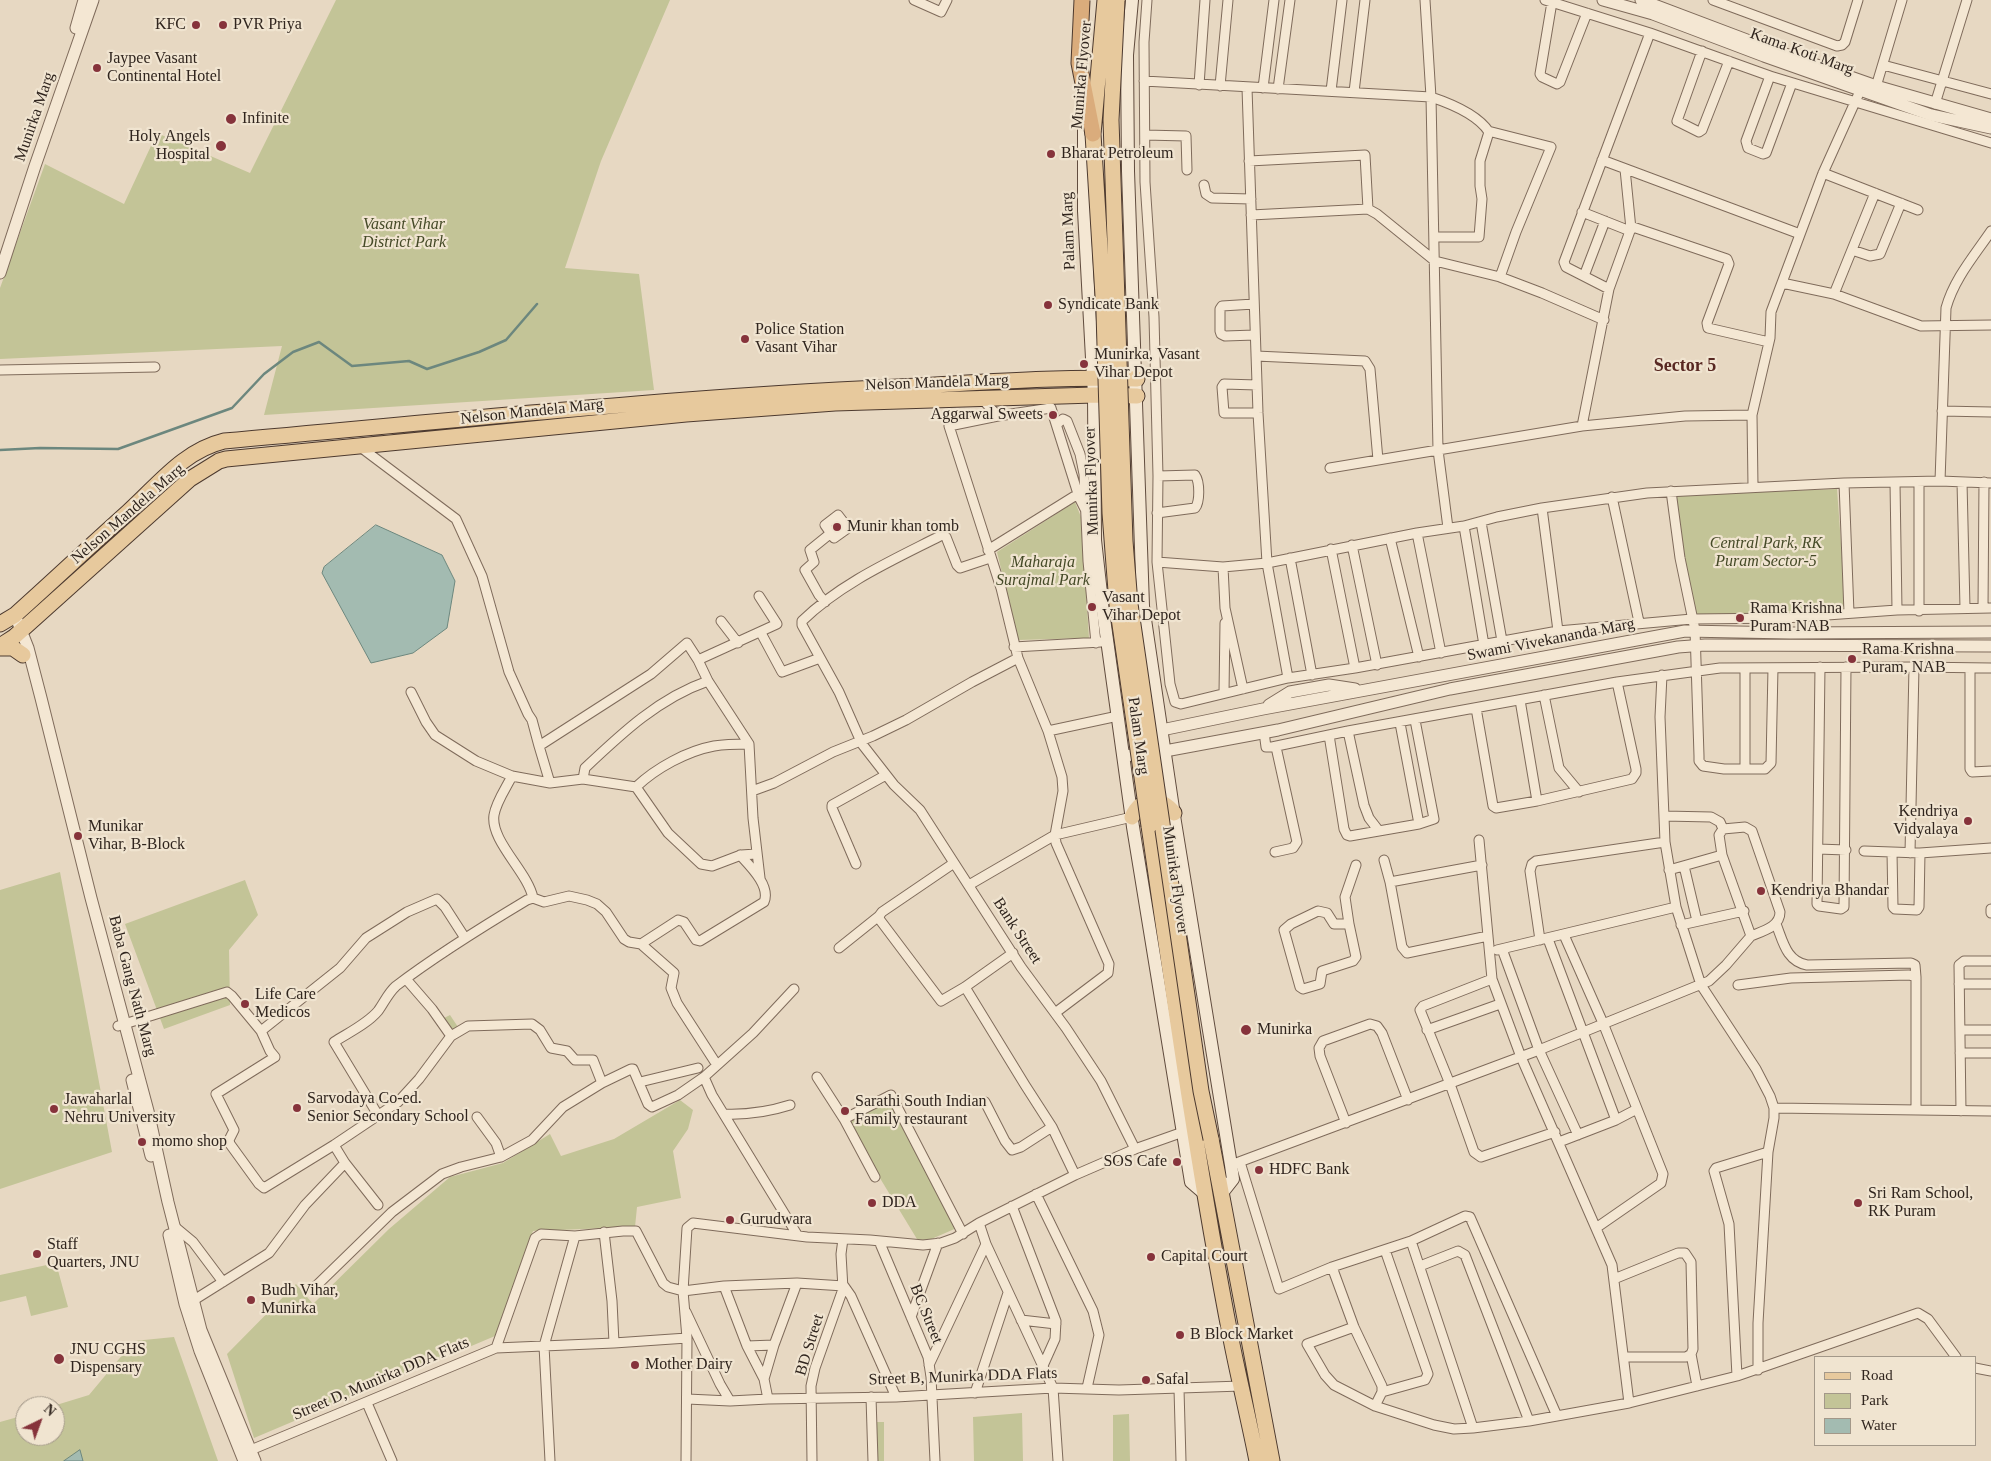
<!DOCTYPE html>
<html>
<head>
<meta charset="utf-8">
<style>
  body { margin:0 }
  #map { position:relative; width:1991px; height:1461px; overflow:hidden; background:#e7d8c2; font-family:Georgia,serif }
  canvas { display:block }
  .legend { position:absolute; left:1814px; top:1356px; width:162px; height:90px; box-sizing:border-box; background:#f0e4d0; border:1px solid #a39889; margin:0; padding:6px 9px; list-style:none; font-size:15px; color:#30251e }
  .legend li { display:flex; align-items:center; gap:10px; height:25px }
  .legend b { width:25px; border:1px solid #a39889 }
  .north { position:absolute; left:15px; top:1396px; width:50px; height:50px; box-sizing:border-box; background:#f0e4d0; border:1px solid #a39889; border-radius:50%; rotate:42deg; font-size:14px; font-weight:700; line-height:20px; text-align:center; color:#30251e }
  .north::after { content:''; display:block; margin:auto; width:18px; height:22px; background:#86333b; clip-path:polygon(50% 0,100% 100%,50% 72%,0 100%) }
</style>
</head>
<body>
<div id="map">
<canvas width="1991" height="1461"></canvas>
<ul class="legend">
<li><b style="height:6px;background:#e7c99d"></b>Road</li>
<li><b style="height:14px;background:#c3c497"></b>Park</li>
<li><b style="height:14px;background:#a3bbb1"></b>Water</li>
</ul>
<div class="north">N</div>
</div>
<script>
const ctx = document.querySelector('canvas').getContext('2d');
ctx.lineJoin = 'round';
function fillPath(path, color) { ctx.fillStyle = color; ctx.fill(path, 'evenodd'); }
function trace(path, color, width, dash) { ctx.strokeStyle = color; ctx.lineWidth = width; ctx.lineCap = dash ? 'butt' : 'round'; ctx.setLineDash(dash || []); ctx.stroke(path); }
function drawText(font, color, halo, rows, align = 'center') {
  ctx.font = font + ' Georgia,serif'; ctx.lineWidth = 4.5; ctx.setLineDash([]); ctx.textBaseline = 'middle'; ctx.strokeStyle = halo; ctx.fillStyle = color; for (const [text, x, y, turn = 0] of rows) {
    ctx.save(); ctx.translate(x, y); ctx.rotate((+turn || 0) * Math.PI / 180); ctx.textAlign = isNaN(turn) ? turn : align; if (halo) ctx.strokeText(text, 0, 0); ctx.fillText(text, 0, 0); ctx.restore();
  }
}
const green = new Path2D(`
  M336,0H670L601,161L565,268L639,274L654,390L264,415L282,346L0,359V288L45,164L124,204L157,133L250,173Z
  M1837,489L1846,612L1692,615L1675,495Z
  M1075,502L1081,517L1089,638L1018,640L997,552Z
  M60,872L112,1152L0,1189V890Z
  M245,880L258,915L229,950L230,1005L164,1029L125,924Z
  M450,1015L460,1030L451,1036L440,1020Z
  M891,1095L959,1227L920,1244L844,1119Z
  M680,1100L693,1110L688,1129L673,1151L681,1198L637,1207L635,1227L533,1231L495,1336L254,1438L227,1354L296,1284L313,1304L389,1229L450,1177L503,1163L550,1134L561,1156L614,1139Z
  M56,1263L68,1307L31,1316L26,1296L0,1302V1275Z
  M174,1337L218,1461H0V1422L25,1415V1436H55V1406H53L89,1395L134,1341Z
  M1022,1413L1023,1461H974L973,1417Z
  M1129,1414L1130,1461H1113V1415Z
  M868,1422H884V1461H868Z`);
const water = new Path2D(`
  M376,525L442,555L455,581L447,628L413,653L371,663L322,573L324,567Z
  M80,1450L83,1461H64Z`);
const stream = new Path2D(`
  M0,450L40,448L118,449L232,408L264,374L293,352L319,342L352,366L409,361L427,369L479,352L506,340L537,304`);
const minor = new Path2D(`
  M914,0L941,12L947,0
  M1147,0L1144,42L1145,182L1154,317L1158,476L1157,562L1170,684L1175,702L1181,704L1288,678L1355,668L1558,631L1692,619L1785,618L1897,610L1991,608
  M1425,0L1431,97L1438,450L1448,528
  M1545,0L1650,33L1770,76L1991,143
  M1713,0L1837,46L1842,45L1845,42L1858,0
  M1552,2L1540,74L1542,77L1557,84L1560,82L1587,13
  M1702,51L1677,121L1699,132L1702,130L1729,61
  M1883,65L1991,94
  M1770,76L1746,141L1748,148L1763,154L1766,153L1792,83
  M1144,81L1431,97C1449,103 1478,115 1489,132L1480,161V186L1482,199L1479,237H1435
  M1199,85L1205,0
  M1220,86L1228,0
  M1247,88L1258,413L1267,563L1288,678
  M1263,88L1274,0
  M1278,89L1290,0
  M1875,90L1902,0
  M1331,91L1342,0
  M1354,92L1365,0
  M1935,104L1967,0
  M1145,135L1186,136L1187,170
  M1602,160L1800,234
  M1249,161L1365,155L1368,209
  M1625,169L1631,229
  M1823,173L1918,210
  M1204,185L1206,194L1212,198L1251,199
  M1582,212L1630,231
  M1251,215L1368,209L1377,214L1435,261L1500,277L1516,232L1551,147L1488,131
  M1852,250L1870,256L1880,254L1901,203
  M1584,276L1605,221
  M1500,277L1542,293L1604,320
  M1782,283L1834,294L1921,326L1991,325
  M1609,289L1566,267L1564,262L1650,33
  M1834,294L1875,193
  M1254,304L1222,306L1220,309V331L1221,334L1225,336L1255,335
  M1256,356L1365,361L1370,369L1378,460
  M0,370L155,367
  M1257,385L1224,384L1222,387L1224,413H1258
  M982,399L998,416
  M1942,411L1991,412
  M1057,424L1063,419L1067,421L1080,454L1084,474L1088,561L1096,643
  M1582,426L1609,289L1630,231L1633,227L1727,259L1729,264L1707,323L1708,328L1769,342
  M359,446L456,519L482,576L509,672L528,714L532,720L539,746L651,674L687,643L698,660L777,624L759,596
  M1330,468L1582,426L1685,416L1752,415
  M1940,481L1946,308C1954,279 1974,256 1991,231
  M1962,482L1965,608
  M1844,483L1849,613
  M1895,483L1897,610
  M1753,486L1752,415L1770,338L1771,312L1823,173L1860,91
  M1671,491L1680,558L1695,630L1699,756V761L1703,766L1724,769H1765L1771,763L1773,668
  M1612,497L1639,622
  M1542,508L1558,631
  M1157,513L1195,508C1200,502 1200,482 1195,475L1158,476
  M838,515L848,528L834,538L825,525Z
  M1481,522L1502,641
  M1464,526L1484,645
  M1417,533L1441,653
  M1390,538L1419,657
  M1352,545L1377,665
  M1331,549L1355,668
  M988,550L1078,494
  M990,558L960,568L957,565L946,537L943,535L940,536C893,560 841,583 802,621V625L839,692L862,744L894,785L920,810L1021,967L1066,1028L1101,1081L1135,1149
  M1290,558L1312,675
  M1157,562L1223,567L1267,563L1417,533L1464,526L1497,517L1542,508L1647,493L1844,483L1940,481L1991,483
  M1223,567L1225,608L1243,689
  M825,602L819,595L805,570L814,562L810,550L831,533
  M1983,608L1984,482
  M1919,611V482
  M721,621L738,643
  M761,633L782,672L820,658
  M1014,647L1101,642
  M698,660L708,681L749,744L753,818L760,878
  M1820,667L1817,904L1819,906L1841,909L1844,907L1846,667
  M1745,668V769
  M1970,668V769L1972,772L1991,771
  M1662,675L1660,717L1665,842L1676,907L1701,985L1756,1069L1770,1096L1774,1108V1118L1768,1152L1758,1323V1370
  M411,692L426,722L435,735L476,761L512,776L550,783L583,779L636,787L668,833L701,864L712,866L741,855L756,854
  M1224,693L1225,623
  M1544,695L1559,768L1579,792
  M1520,700L1537,801
  M1476,708L1493,806L1496,808L1537,801L1632,779L1636,773V769L1617,682
  M1400,723L1419,824
  M1048,731L1118,716
  M1348,731L1364,805L1369,818L1379,831
  M1264,732L1266,747H1272L1348,731L1617,682L1720,668L1914,667L1991,668
  M1329,735L1344,829L1347,835L1350,836L1419,824L1434,819L1415,720
  M539,746L550,783
  M512,776C506,788 496,802 494,815C490,841 528,872 533,898
  M583,779L585,768C622,733 659,698 708,681
  M636,787C656,768 687,751 714,746C726,744 738,744 749,744
  M752,791L774,783L833,752L873,736L906,720L972,682L1018,658
  M1664,816L1711,817L1720,822L1723,829
  M1479,840L1492,979L1521,1057L1612,1265L1629,1403
  M1818,849L1846,850
  M1864,851L1920,853L1991,848
  M1275,852L1293,848L1297,842L1276,747
  M1892,852L1893,907L1895,909L1917,910L1919,907L1920,853
  M1910,853L1914,667
  M1384,860L1390,882
  M856,864L832,808V805L886,775
  M1482,865L1390,882L1402,947L1407,953L1488,936
  M1684,866L1697,921
  M1669,870L1722,855
  M969,885L1055,835L1132,817
  M1318,911L1327,913L1334,924H1349L1356,957L1353,961L1322,971L1320,984L1303,989L1300,987L1284,930L1291,924Z
  M1991,913V909
  M879,916L880,920L941,1001L965,987L1013,953
  M1349,924L1345,897L1356,865
  M1776,924C1783,941 1786,961 1807,965L1911,963L1915,965L1916,977
  M1681,925L1744,911
  M1564,935L1603,1023L1663,1174L1661,1183L1596,1228
  M1548,939L1616,1120
  M1540,940L1530,871L1532,864L1536,861L1665,842
  M641,944L678,920L684,922L696,940L700,941L764,902C771,886 750,866 740,855
  M839,948L879,916L882,912L954,863
  M1502,949L1539,1050L1578,1135
  M1497,950L1676,907
  M1492,979L1423,1006L1420,1010L1450,1084L1474,1152L1481,1157L1555,1132
  M1959,984H1991
  M1738,985L1791,978L1909,975L1916,977V1110
  M965,987L1025,1085L1052,1127L1075,1175
  M1055,1013L1108,973L1109,964L1056,843L1055,835L1063,791L1062,777L1048,731L1018,658L1001,588L949,426L998,416L1051,408L1079,497L1086,511
  M118,1026L227,992L232,996L261,1031L270,1051L275,1057L216,1094L234,1130L229,1140L230,1144L259,1184L264,1188L334,1145L398,1102L419,1079L451,1036L432,1009L406,979
  M1427,1030L1500,1004
  M1960,1030H1991
  M261,1031L340,968L366,938L407,912L437,899L445,907L465,938
  M451,1036L468,1026L532,1024L540,1030L551,1048L567,1051L575,1060H593L602,1083L631,1069H633L648,1104L652,1107L678,1095L704,1077L753,1033L794,989
  M1960,1053H1991
  M704,1077L712,1095L798,1236
  M817,1077L844,1119L875,1177
  M640,1082L698,1068
  M985,1102L1005,1141L1012,1150L1021,1147L1052,1127
  M1774,1108L1991,1111
  M1961,1111L1959,965L1964,961H1991
  M724,1114C748,1115 768,1112 790,1105
  M378,1115L334,1042C348,1033 367,1024 378,1011C384,1003 388,993 396,986C438,954 482,927 527,900L533,898L544,902L569,896L587,900L597,904L606,912L624,939L629,942L641,944L674,973L671,988L677,1003L717,1065
  M477,1117L496,1143L501,1157
  M844,1119L891,1095L963,1234
  M1346,1123L1320,1056L1319,1048L1323,1041L1370,1024L1377,1026L1382,1033L1408,1100
  M1559,1142L1616,1120L1637,1109
  M334,1145L345,1163L378,1205
  M1240,1162L1279,1289L1332,1267L1411,1241L1465,1216L1470,1217L1557,1416
  M1231,1165L1539,1050L1709,981L1726,965L1751,936L1722,855L1719,835L1723,829L1745,827L1752,831L1780,912C1780,927 1763,931 1751,936
  M1036,1194L1093,1311L1099,1335L1087,1388
  M1012,1206L1056,1321L1055,1339L1042,1368
  M979,1223L986,1244L1053,1388L1058,1461
  M175,1227L193,1242L223,1282
  M604,1232L612,1301L614,1343
  M879,1241L928,1357L931,1377L935,1461
  M1411,1241L1473,1428
  M1420,1266L1458,1251L1465,1255L1529,1421
  M1332,1267L1354,1327L1382,1386V1392L1375,1406
  M1614,1279L1678,1253H1685L1691,1262L1693,1349L1691,1354L1686,1357H1624
  M724,1286L747,1346L764,1379
  M314,1288L392,1212L442,1174L461,1167L501,1157L532,1140L563,1107L602,1083
  M194,1300L269,1253L305,1205L345,1163
  M686,1312L720,1384L730,1401
  M911,1317L938,1243
  M1021,1320L1056,1324
  M1354,1327L1307,1344L1325,1375L1334,1385L1375,1406L1434,1425L1454,1429L1473,1428L1529,1421L1629,1403L1737,1376L1918,1313L1928,1319L1956,1357
  M747,1346L774,1345
  M496,1348L535,1238L541,1234L575,1236
  M1691,1354L1697,1386
  M929,1365L986,1244
  M1975,1368L1991,1371
  M1737,1376L1729,1224L1714,1171L1716,1168L1768,1152
  M1179,1389L1181,1461
  M1382,1392L1425,1380L1428,1374L1385,1250
  M975,1393L1008,1293
  M871,1397L873,1461
  M687,1399L730,1401L768,1399L896,1397L1053,1388L1119,1390L1242,1386
  M768,1399L764,1379L774,1345L797,1283
  M367,1403L392,1461
  M246,1452L496,1348L614,1343L687,1338
  M550,1461L544,1346L575,1236L623,1231H636L663,1283L668,1287L683,1291L724,1286L797,1283L844,1286L851,1296L896,1397
  M686,1461L687,1338L683,1291L687,1228L693,1223L807,1237L870,1240L923,1245L941,1243L955,1238L979,1223L1075,1175L1135,1149L1183,1132
  M812,1461L811,1386L815,1368L843,1289L841,1254L843,1239`);
const tertiary = new Path2D(`
  M1603,0L1653,14L1764,56L1931,115L1991,128
  M1641,0L1768,48L1876,86L1991,119
  M76,28L84,0
  M0,273L35,166L93,0
  M15,615L28,648L41,698L91,898L148,1111L168,1202L201,1330L255,1461
  M1269,705L1290,692L1329,685L1355,689
  M1152,732L1263,709L1685,631L1790,633L1991,632
  M1124,756L1165,751L1278,730L1450,689L1678,647L1705,645L1991,646
  M132,1080L151,1156
  M169,1235L185,1304L200,1351L244,1461`);
const secondary = new Path2D(`
  M1132,0L1127,55L1128,171L1143,606L1175,822L1231,1165L1233,1179L1222,1193
  M1084,110V211L1094,395L1095,540L1103,611L1133,827L1191,1182L1206,1195`);
const primary = new Path2D(`
  M0,624L15,615C53,581 90,546 128,512C158,485 183,451 224,441C449,421 673,397 898,387C977,383 1057,376 1137,379
  M0,646L14,637L190,479L219,461L226,459L686,414L835,403L1094,395L1137,396
  M0,648H13L23,655
  M1132,817C1141,797 1160,796 1174,813
  M1149,826C1174,997 1198,1169 1231,1339C1239,1380 1249,1420 1257,1461
  M1211,1139L1272,1461`);
const primaryBridge = new Path2D(`
  M1105,0L1093,134L1104,312L1110,513L1117,604L1149,826
  M1117,0L1111,120L1125,541L1130,604L1201,1091L1211,1139`);
const trunkBridge = new Path2D(`
  M1082,0L1079,63L1093,134`);
const markers = [
  [196,25,5,"#86333b"],
  [223,25,5,"#86333b"],
  [97,68,5,"#86333b"],
  [231,119,6,"#86333b"],
  [221,146,6,"#86333b"],
  [1051,154,5,"#86333b"],
  [1048,305,5,"#86333b"],
  [745,339,5,"#86333b"],
  [1084,364,5,"#86333b"],
  [1053,415,5,"#86333b"],
  [837,527,5,"#86333b"],
  [1092,607,5,"#86333b"],
  [1740,618,5,"#86333b"],
  [1852,659,5,"#86333b"],
  [1968,821,5,"#86333b"],
  [78,836,5,"#86333b"],
  [1761,891,5,"#86333b"],
  [245,1004,5,"#86333b"],
  [1246,1030,6,"#86333b"],
  [297,1108,5,"#86333b"],
  [54,1109,5,"#86333b"],
  [845,1111,5,"#86333b"],
  [142,1142,5,"#86333b"],
  [1177,1162,5,"#86333b"],
  [1259,1170,5,"#86333b"],
  [872,1203,5,"#86333b"],
  [1858,1203,5,"#86333b"],
  [730,1220,5,"#86333b"],
  [37,1254,5,"#86333b"],
  [1151,1257,5,"#86333b"],
  [251,1300,5,"#86333b"],
  [1180,1335,5,"#86333b"],
  [59,1359,6,"#86333b"],
  [635,1365,5,"#86333b"],
  [1146,1380,5,"#86333b"]
];
const poiNames = [
  ["KFC",186,25,"right"],
  ["PVR Priya",233,25],
  ["Jaypee Vasant",107,59],
  ["Continental Hotel",107,77],
  ["Infinite",242,119],
  ["Holy Angels",210,137,"right"],
  ["Hospital",210,155,"right"],
  ["Bharat Petroleum",1061,154],
  ["Syndicate Bank",1058,305],
  ["Police Station",755,330],
  ["Vasant Vihar",755,348],
  ["Munirka, Vasant",1094,355],
  ["Vihar Depot",1094,373],
  ["Aggarwal Sweets",1043,415,"right"],
  ["Munir khan tomb",847,527],
  ["Vasant",1102,598],
  ["Vihar Depot",1102,616],
  ["Rama Krishna",1750,609],
  ["Puram NAB",1750,627],
  ["Rama Krishna",1862,650],
  ["Puram, NAB",1862,668],
  ["Kendriya",1958,812,"right"],
  ["Vidyalaya",1958,830,"right"],
  ["Munikar",88,827],
  ["Vihar, B-Block",88,845],
  ["Kendriya Bhandar",1771,891],
  ["Life Care",255,995],
  ["Medicos",255,1013],
  ["Munirka",1257,1030],
  ["Sarvodaya Co-ed.",307,1099],
  ["Senior Secondary School",307,1117],
  ["Jawaharlal",64,1100],
  ["Nehru University",64,1118],
  ["Sarathi South Indian",855,1102],
  ["Family restaurant",855,1120],
  ["momo shop",152,1142],
  ["SOS Cafe",1167,1162,"right"],
  ["HDFC Bank",1269,1170],
  ["Sri Ram School,",1868,1194],
  ["RK Puram",1868,1212],
  ["DDA",882,1203],
  ["Gurudwara",740,1220],
  ["Staff",47,1245],
  ["Quarters, JNU",47,1263],
  ["Capital Court",1161,1257],
  ["Budh Vihar,",261,1291],
  ["Munirka",261,1309],
  ["B Block Market",1190,1335],
  ["JNU CGHS",70,1350],
  ["Dispensary",70,1368],
  ["Mother Dairy",645,1365],
  ["Safal",1156,1380]
];
const streetNames = [
  ["Kama Koti Marg",1802,52,20],
  ["Munirka Flyover",1082,75,-85],
  ["Munirka Marg",35,117,-71],
  ["Palam Marg",1069,231,-92],
  ["Nelson Mandela Marg",937,383,-2],
  ["Nelson Mandela Marg",532,412,-6],
  ["Munirka Flyover",1092,481,-92],
  ["Nelson Mandela Marg",128,514,-41],
  ["Swami Vivekananda Marg",1551,640,-11],
  ["Palam Marg",1138,736,82],
  ["Munirka Flyover",1175,880,82],
  ["Bank Street",1017,931,57],
  ["Baba Gang Nath Marg",132,986,75],
  ["BC Street",926,1314,68],
  ["BD Street",810,1345,-73],
  ["Street B, Munirka DDA Flats",963,1377,-2],
  ["Street D, Munirka DDA Flats",381,1379,-23]
];
const parkNames = [
  ["Vasant Vihar",404,225],
  ["District Park",404,243],
  ["Central Park, RK",1766,544],
  ["Puram Sector-5",1766,562],
  ["Maharaja",1043,563],
  ["Surajmal Park",1043,581]
];
const neighbourhoodNames = [
  ["Sector 5",1685,366]
];
fillPath(green, '#c3c497');
fillPath(water, '#a3bbb1');
trace(water, '#6c877e', 1);
trace(stream, '#6c877e', 2.5);
trace(minor, '#7f6b5b', 11);
trace(tertiary, '#7f6b5b', 13);
trace(secondary, '#614c3e', 14);
trace(primary, '#4d3a2f', 17);
trace(minor, '#f4e7d3', 9);
trace(tertiary, '#f4e7d3', 11);
trace(secondary, '#f4e7d3', 12);
trace(primary, '#e7c99d', 15);
trace(primaryBridge, '#4d3a2f', 17, []);
trace(trunkBridge, '#4d3a2f', 17, []);
trace(primaryBridge, '#e7c99d', 15);
trace(trunkBridge, '#daac7c', 15);
for (const [x, y, r, color] of markers) { const dot = new Path2D(); dot.arc(x, y, r, 0, 2 * Math.PI); ctx.fillStyle = color; ctx.fill(dot); trace(dot, '#f0e4d0', 2); }
drawText('16px', '#30251e', '#f0e4d0', poiNames, 'left');
drawText('16px', '#30251e', '#f0e4d0', streetNames);
drawText('italic 16px', '#454a27', '#f0e4d0', parkNames);
drawText('bold 18px', '#582822', '#f0e4d0', neighbourhoodNames);
</script>
</body>
</html>
